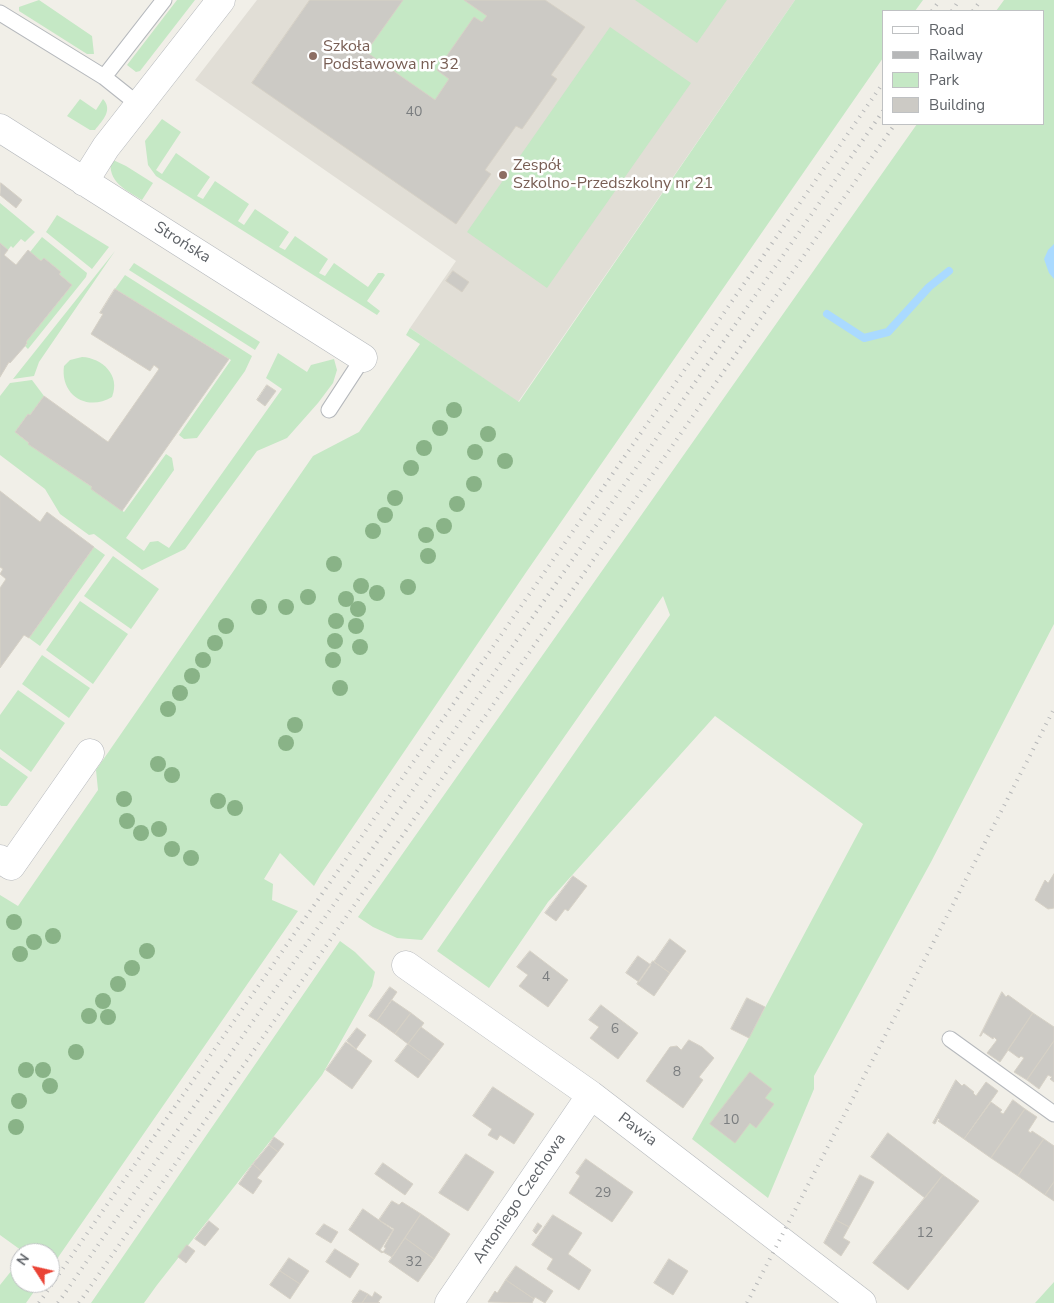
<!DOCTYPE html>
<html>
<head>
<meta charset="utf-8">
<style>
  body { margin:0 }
  #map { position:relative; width:1054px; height:1303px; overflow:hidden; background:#f1efe8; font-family:"Nunito Sans",sans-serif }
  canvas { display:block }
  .legend { position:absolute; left:882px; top:10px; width:162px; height:115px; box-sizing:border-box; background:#fff; border:1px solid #bfc1c3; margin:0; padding:6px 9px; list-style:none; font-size:15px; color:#5f6368 }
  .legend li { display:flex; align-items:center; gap:10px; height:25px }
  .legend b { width:25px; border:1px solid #bfc1c3 }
  .north { position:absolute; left:10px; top:1243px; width:50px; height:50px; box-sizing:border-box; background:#fff; border:1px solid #bfc1c3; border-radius:50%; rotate:305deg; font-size:14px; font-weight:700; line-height:20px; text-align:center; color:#5f6368 }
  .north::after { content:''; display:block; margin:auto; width:18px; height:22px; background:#ea4335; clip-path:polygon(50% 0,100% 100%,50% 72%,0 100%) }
</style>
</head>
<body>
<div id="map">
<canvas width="1054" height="1303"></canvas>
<ul class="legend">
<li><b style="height:6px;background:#fff"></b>Road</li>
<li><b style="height:6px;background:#b6b7b8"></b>Railway</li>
<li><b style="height:14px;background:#c5e8c5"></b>Park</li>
<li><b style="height:14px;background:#cccac5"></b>Building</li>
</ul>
<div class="north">N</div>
</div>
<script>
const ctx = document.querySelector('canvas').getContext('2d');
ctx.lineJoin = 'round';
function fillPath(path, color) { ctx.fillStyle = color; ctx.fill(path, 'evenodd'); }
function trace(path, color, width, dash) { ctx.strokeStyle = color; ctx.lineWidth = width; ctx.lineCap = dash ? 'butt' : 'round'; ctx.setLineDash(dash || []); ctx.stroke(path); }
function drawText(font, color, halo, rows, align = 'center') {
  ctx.font = font + ' "Nunito Sans",sans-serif'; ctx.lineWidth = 5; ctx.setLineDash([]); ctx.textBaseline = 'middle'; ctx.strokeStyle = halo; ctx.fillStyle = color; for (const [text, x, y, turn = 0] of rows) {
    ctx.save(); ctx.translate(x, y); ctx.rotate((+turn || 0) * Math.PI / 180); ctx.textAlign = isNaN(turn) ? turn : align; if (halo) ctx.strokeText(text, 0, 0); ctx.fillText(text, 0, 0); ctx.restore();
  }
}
const education = new Path2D(`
  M257,0H795L518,402L410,328L456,261L195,80Z`);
const green = new Path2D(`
  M39,0L92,36L94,54H87L19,11V7Z
  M177,0H195L140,71L136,72L127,65Z
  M403,0H464L487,16L482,22L474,17L437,70L449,79L435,100L366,52Z
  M635,0H727L697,43Z
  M795,0H923L915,11H883V58L527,571L321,874L314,886L280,853L264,879L273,884L272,900L298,911L50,1269V1253H25L0,1235V895L18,906L98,790L96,770L313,456L359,432L420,344L406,335L410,328L519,402Z
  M1004,0H1054V624L931,862L814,1076V1089L768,1198L692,1139L744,1047L863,824L715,716L548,902L489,988L437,951L670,615L663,596L422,940L397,938L373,927L358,917L917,124H1043V11H996Z
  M610,27L691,83L547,288L467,232Z
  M80,99L96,110L103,99C113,110 103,120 95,130H90L67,116Z
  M162,119L181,132L156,170L162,174L176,153L210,177L197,196L203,199L215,181L249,204L238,221L244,225L255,209L289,232L279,247L285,250L295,236L328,259L319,273L325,276L334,263L368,287L378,273H383L385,275L367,301L380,311L377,315L156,176L148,165L145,141Z
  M111,159L126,166L153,183L142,200C126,190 107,182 111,159Z
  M0,203L35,232L25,242L21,239L13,248L11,246L8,250L0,243Z
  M57,215L109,247L92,269L46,232Z
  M42,237L87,273L86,277L28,349L25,346L27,344L26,342L72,285L59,274L61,272L44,258L41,261L30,252Z
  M115,251L39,362L34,376L13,379Z
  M134,263L260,342L255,350L129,270Z
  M125,275L252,356L245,371L197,438L184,439L179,435L231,360L115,289Z
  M278,353L307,372L311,365L334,359L337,370L333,383L318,403L287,438L257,451L185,549L142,570L94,534L89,535L60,514L45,489L0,455V396L10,383L32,380L44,396L30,415L28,414L15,432L29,443V444L92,487V489L124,512L166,454L172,458L174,470L126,538L144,551L150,542L158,541L169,548L282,389L266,378Z
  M82,357C102,358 121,375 112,397C87,412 60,395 64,366L70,360Z
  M94,547L105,555L40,646L29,638Z
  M113,556L159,589L131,629L84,596Z
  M80,601L128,634L93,684L46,650Z
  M42,655L90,688L69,718L22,684Z
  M18,690L65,723L31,772L0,749V715Z
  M0,757L28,777L7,806H1L0,805Z
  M340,941L355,952L375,972L372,986L322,1075L157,1285L144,1303H91Z
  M20,1260V1283H40L26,1303H0V1285Z
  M1054,1282V1303H1035Z`);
const water = new Path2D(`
  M1054,244V279L1049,273L1044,259L1048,250Z`);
const stream = new Path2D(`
  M827,314L864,338L888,332L929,287L949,271`);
const building = new Path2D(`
  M310,0H403L366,52L435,100L449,79L437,70L474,17L482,22L487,16L464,0H545L585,27L551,75L557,79L522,129L516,126L485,170L491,174L456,224L252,83Z
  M1,183L22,200L16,208L0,195Z
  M0,243L8,250L4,255L16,265L28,250L41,261L44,258L61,272L59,274L72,285L26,342L27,343L25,346L10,363L9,362L0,377Z
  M453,271L469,282L462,292L446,281Z
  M115,289L229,359L122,511L91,489L92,487L28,444L29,443L15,432L28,414L30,415L44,396L108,442L159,369L154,365L150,371L91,334L103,314L100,313Z
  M267,385L276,391L265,406L257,400Z
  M0,491L40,522L47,512L94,547L29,638L24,635L0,668V588L6,579L0,574L3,569L0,567Z
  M1054,874V908L1048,909L1035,900L1045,880L1048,883Z
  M573,876L587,886L568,911L565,909L556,921L545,913Z
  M670,939L686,951L670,973L654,962Z
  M530,951L568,980L548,1007L519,986L528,975L517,967Z
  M638,956L651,965L639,982L626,973Z
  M653,961L670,973L654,996L637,984Z
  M390,987L397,992L377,1021L369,1016Z
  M1002,992L1006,997L1008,995L1033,1013L1000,1062L987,1053L997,1040L994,1037L993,1039L983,1032L981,1036H980Z
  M747,998L765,1007L749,1038L731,1029Z
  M392,1000L411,1013L395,1034L377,1021Z
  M601,1005L638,1033L618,1059L590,1038L599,1027L589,1020Z
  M411,1013L424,1023L408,1044L395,1034Z
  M1033,1013L1054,1027V1041L1027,1080L1014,1072L1024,1058L1021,1056L1019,1058L1008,1050Z
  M421,1027L444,1044L431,1061L408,1044Z
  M357,1028L366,1035L356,1049L347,1041Z
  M689,1040L702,1047L714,1058L699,1077L703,1080L683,1108L646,1081L670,1047L677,1046L681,1050Z
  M1054,1041V1082L1050,1079L1052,1077L1048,1075L1039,1089L1027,1080Z
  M346,1042L372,1061L352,1089L326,1070Z
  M408,1044L431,1061L418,1078L395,1061Z
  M750,1072L772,1089L765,1098L774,1104L756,1128L750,1123L735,1143L710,1124Z
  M956,1080L962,1086L964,1084L974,1092L973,1093L976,1096L986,1082L998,1091L964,1139L938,1121L940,1120L938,1118L935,1124L933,1123Z
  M493,1087L534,1114L514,1144L500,1135L497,1140L488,1135L492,1129L473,1116Z
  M1013,1100L1025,1109L991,1158L964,1139L991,1102L1002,1110L1000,1112L1003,1114Z
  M1025,1109L1037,1117L1028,1131L1031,1133L1032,1131L1044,1139L1018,1176L991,1158Z
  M888,1133L943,1175L925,1198L871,1157Z
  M274,1137L284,1144L278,1152L269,1145Z
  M1044,1139L1054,1146V1182L1045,1195L1018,1176Z
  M269,1145L278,1152L262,1172L253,1164Z
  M466,1154L494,1172L468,1211L439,1193Z
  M586,1159L633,1192L612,1222L569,1193L580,1176L576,1173Z
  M383,1163L413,1184L405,1195L375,1174Z
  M253,1164L262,1172L257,1178L262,1181L253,1194L239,1184Z
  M860,1175L874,1182L849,1227L836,1220Z
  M943,1175L979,1201L908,1290L873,1263Z
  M1054,1182V1201L1045,1195Z
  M392,1201L399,1205L402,1202L421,1214L392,1257L383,1252L386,1248L384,1247L394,1229L379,1220Z
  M363,1209L393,1230L380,1250L383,1252L382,1253L349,1230Z
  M421,1214L450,1234L434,1259L405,1238Z
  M553,1215L582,1233L568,1254L591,1270L579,1290L547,1269L553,1259L532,1245Z
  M836,1220L849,1227L843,1238L850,1242L841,1256L824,1243Z
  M209,1221L219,1229L205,1246L195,1239Z
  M538,1223L542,1226L536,1234L533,1231Z
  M324,1224L338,1232L331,1243L316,1234Z
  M405,1238L434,1259L418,1282L389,1262Z
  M187,1245L195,1251L186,1263L178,1257Z
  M335,1249L359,1264L350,1278L326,1262Z
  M289,1258L309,1271L300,1284L280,1271Z
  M669,1259L688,1271L673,1295L654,1283Z
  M516,1266L553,1291L545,1303L535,1297L534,1299L506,1280Z
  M280,1271L300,1284L290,1299L270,1285Z
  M506,1280L534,1299L532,1303L488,1302L495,1291L497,1293Z
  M360,1290L368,1294L362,1303H353L352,1302Z
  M375,1292L382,1297L378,1302L380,1303H362L368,1294L372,1297Z`);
const service = new Path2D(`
  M0,13L104,77L139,105
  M104,77L164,0
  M329,410L363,358
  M950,1039L1054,1114`);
const minor = new Path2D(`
  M0,128L363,358
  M84,182L106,147L221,0
  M0,859L11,866L90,753
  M406,965L591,1095L862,1303
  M449,1303L591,1095`);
const rail = new Path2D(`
  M932,11L940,0
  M952,11L959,0
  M973,11L981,0
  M39,1303L883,83
  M58,1303L883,111
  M79,1303L895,124
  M747,1303L1054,709`);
const trees = [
  [454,410],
  [440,428],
  [488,434],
  [424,448],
  [475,452],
  [505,461],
  [411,468],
  [474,484],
  [395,498],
  [457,504],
  [385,515],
  [444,526],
  [373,531],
  [426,535],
  [428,556],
  [334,564],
  [361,586],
  [408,587],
  [377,593],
  [308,597],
  [346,599],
  [259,607],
  [286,607],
  [358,609],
  [336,621],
  [226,626],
  [356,626],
  [335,641],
  [215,643],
  [360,647],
  [203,660],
  [333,660],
  [192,676],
  [340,688],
  [180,693],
  [168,709],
  [295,725],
  [286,743],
  [158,764],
  [172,775],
  [124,799],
  [218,801],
  [235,808],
  [127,821],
  [159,829],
  [141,833],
  [172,849],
  [191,858],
  [14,922],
  [53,936],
  [34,942],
  [147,951],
  [20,954],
  [132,968],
  [118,984],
  [103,1001],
  [89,1016],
  [108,1017],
  [76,1052],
  [26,1070],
  [43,1070],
  [50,1086],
  [19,1101],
  [16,1127]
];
const markers = [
  [313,56,5,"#8d6e63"],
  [503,175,5,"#8d6e63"]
];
const numberNames = [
  ["40",414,113],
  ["4",546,978],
  ["6",615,1030],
  ["8",677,1073],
  ["10",731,1121],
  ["29",603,1194],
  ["12",925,1234],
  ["32",414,1263]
];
const educationNames = [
  ["Szkoła",323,47],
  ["Podstawowa nr 32",323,65],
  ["Zespół",513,166],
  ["Szkolno-Przedszkolny nr 21",513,184]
];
const streetNames = [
  ["Strońska",182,243,32],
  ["Pawia",637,1130,37],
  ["Antoniego Czechowa",520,1199,-56]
];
fillPath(education, '#e1ded6');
fillPath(green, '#c5e8c5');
fillPath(water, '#aadaff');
trace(stream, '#aadaff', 8);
fillPath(building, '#cccac5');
trace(building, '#d6d1c6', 1);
trace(service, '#b5b8bc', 17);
trace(minor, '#b5b8bc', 29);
trace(service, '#fff', 15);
trace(minor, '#fff', 28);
trace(rail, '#b6b7b8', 4, [1, 6]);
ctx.fillStyle = '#89b387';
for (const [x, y] of trees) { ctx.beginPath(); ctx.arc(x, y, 8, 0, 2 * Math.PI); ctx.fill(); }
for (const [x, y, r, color] of markers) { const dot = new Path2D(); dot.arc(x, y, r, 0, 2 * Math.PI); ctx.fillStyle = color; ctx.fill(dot); trace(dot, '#fff', 2); }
drawText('14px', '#7a7d7f', null, numberNames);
drawText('16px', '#785e54', '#fff', educationNames, 'left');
drawText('16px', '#5f6368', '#fff', streetNames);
</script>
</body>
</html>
